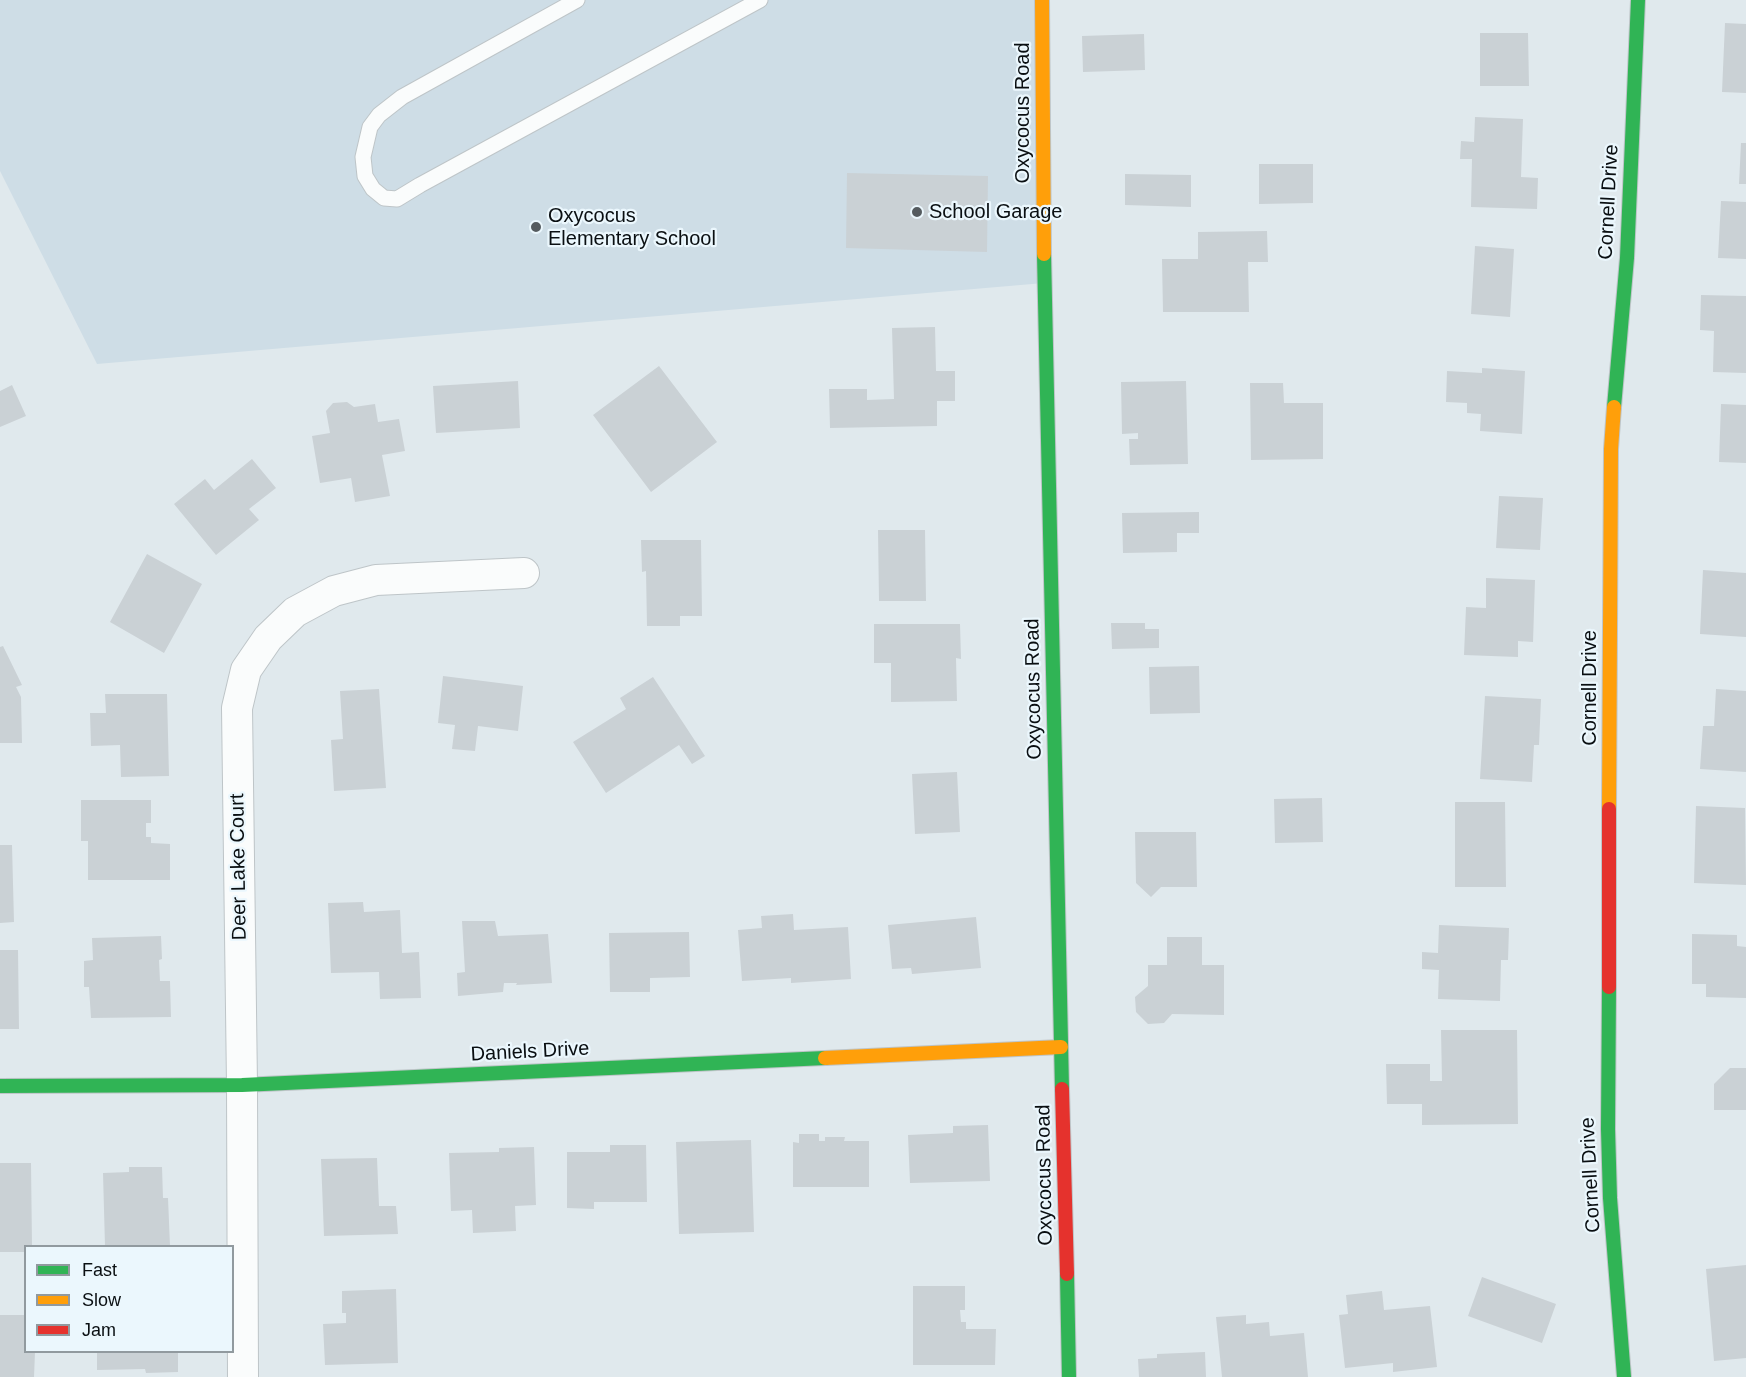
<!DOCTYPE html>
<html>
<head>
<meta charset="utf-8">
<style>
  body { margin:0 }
  #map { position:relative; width:1746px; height:1377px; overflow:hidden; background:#e0e9ed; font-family:Helvetica,sans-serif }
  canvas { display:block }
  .legend { position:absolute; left:24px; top:1245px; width:210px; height:108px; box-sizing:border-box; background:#ebf7fd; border:2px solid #919a9f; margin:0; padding:8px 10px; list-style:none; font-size:18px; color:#0a0f12 }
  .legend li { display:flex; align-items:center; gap:12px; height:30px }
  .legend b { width:30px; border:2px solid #919a9f }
</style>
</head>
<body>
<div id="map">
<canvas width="1746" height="1377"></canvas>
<ul class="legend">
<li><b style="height:8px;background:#30b455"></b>Fast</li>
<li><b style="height:8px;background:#ff9f0a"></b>Slow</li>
<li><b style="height:8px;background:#e5322d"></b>Jam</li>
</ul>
</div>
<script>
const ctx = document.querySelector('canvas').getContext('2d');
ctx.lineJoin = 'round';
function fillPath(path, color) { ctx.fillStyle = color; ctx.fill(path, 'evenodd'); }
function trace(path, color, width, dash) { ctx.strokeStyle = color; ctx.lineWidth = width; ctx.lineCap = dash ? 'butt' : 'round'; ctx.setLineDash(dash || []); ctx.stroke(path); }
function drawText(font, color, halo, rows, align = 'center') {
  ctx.font = font + ' Helvetica,sans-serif'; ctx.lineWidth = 4.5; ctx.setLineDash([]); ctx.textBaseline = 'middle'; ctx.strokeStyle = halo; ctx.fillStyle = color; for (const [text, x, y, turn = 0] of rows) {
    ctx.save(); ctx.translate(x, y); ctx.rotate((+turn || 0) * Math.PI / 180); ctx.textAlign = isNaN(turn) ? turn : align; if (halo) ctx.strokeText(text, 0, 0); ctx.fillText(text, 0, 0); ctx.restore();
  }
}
const built = new Path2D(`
  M0,0H1042L1044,283L97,364L0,171Z`);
const building = new Path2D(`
  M1725,23L1746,24V93L1722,92Z
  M1480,33H1528L1529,86H1480Z
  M1144,34L1145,70L1083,72L1082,36Z
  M1475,117L1523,119L1521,177L1538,178L1537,209L1471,207L1472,159H1460L1461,141L1474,142Z
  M1741,143H1746V184H1739Z
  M1259,164H1313V203L1259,204Z
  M847,173L988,176L987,252L846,248Z
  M1125,174L1191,175V207L1125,205Z
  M1721,201L1746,202V259L1718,258Z
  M1267,231L1268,262H1248L1249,312H1163L1162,259H1198V232Z
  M1475,246L1514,249L1510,317L1471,314Z
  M1701,295L1746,296V373L1713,372L1714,331L1700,330Z
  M935,327L936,371H955V401H937V426L830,428L829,389H867V400L894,399L892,328Z
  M659,366L717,442L651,492L593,415Z
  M1482,368L1525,371L1522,434L1480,431L1481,414L1467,413V403L1446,402L1447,371L1482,373Z
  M518,381L520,428L436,433L433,386Z
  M1186,381L1188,464L1130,465L1129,439H1138V433L1122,434L1121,382Z
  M1250,383H1283L1284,403H1323V459L1251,460Z
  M12,385L26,416L0,427V391Z
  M347,402L354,407L375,404L378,422L399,419L405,451L382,455L390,496L355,502L351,478L320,483L312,436L330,433L326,411L333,403Z
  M1721,404L1746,405V463L1719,462Z
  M252,459L276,488L249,509L259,520L216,555L174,504L205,479L214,490Z
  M1499,496L1543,498L1540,550L1496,548Z
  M1199,512V533H1177V552L1123,553L1122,513Z
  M878,530H925L926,601H879Z
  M641,540H701L702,616H680V626H647L646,571L642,572Z
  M147,554L202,584L164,653L110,622Z
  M1703,570L1746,573V637L1700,634Z
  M1486,578L1535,580L1533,642L1518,641V657L1464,655L1466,607L1486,608Z
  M1111,623H1145V629H1159V648L1112,649Z
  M874,624H960L961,659L956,658L957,701L891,702V663H874Z
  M3,646L22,685L16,687L21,697L22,743H0V647Z
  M1199,666L1200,713L1150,714L1149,667Z
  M443,676L523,686L518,731L478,726L475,751L452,749L455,725L438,723Z
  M653,677L705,756L692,764L679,745L606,793L573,742L626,709L620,698Z
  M379,689L386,788L334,791L331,740L343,739L340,691Z
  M1716,689L1746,691V772L1700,769L1703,726H1714Z
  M105,694H167L169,776L121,777L120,745L91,746L90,713H106Z
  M1485,696L1541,699L1539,745H1534L1532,782L1480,779Z
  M957,772L960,832L915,834L912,774Z
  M1322,798L1323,842L1275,843L1274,799Z
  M81,800H151V823H146V837H151V843L170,844V880H88V841H81Z
  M1455,802H1505L1506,887H1455Z
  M1696,806L1745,808L1746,885L1694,883Z
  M1135,832H1196L1197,887H1161L1151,897L1136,883Z
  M0,845H12L14,922L0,923Z
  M363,902L364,912L400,910L402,953L419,952L421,998L380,999L379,972L331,973L328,903Z
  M793,914L794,930L848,927L851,979L791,983V978L742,981L738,930L762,928L761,916Z
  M976,917L981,968L912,974L911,968L892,969L888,925Z
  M462,921H495L498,936L548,934L552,983L516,985L517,983H504L503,992L458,996L457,973L465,972Z
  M1439,925L1509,928L1508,960H1501L1500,1001L1438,999L1439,970L1422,969V952L1438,953Z
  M689,932L690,977L650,978V992H610L609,933Z
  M1692,934L1737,935V946L1746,947V998L1706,997V984H1692Z
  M161,936L162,959L159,960L160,981H170L171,1017L91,1018L89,987H84V961L93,960L92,938Z
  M1167,937H1202V965H1224V1015L1172,1014L1164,1023L1148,1024L1136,1012L1135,997L1148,986V965H1167Z
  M0,950H18L19,1029H0Z
  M1441,1030H1517L1518,1124L1422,1125V1104H1387L1386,1064H1430V1081H1442Z
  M1730,1068H1746V1110H1714V1084Z
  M988,1125L990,1181L910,1183L908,1135L953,1133V1126Z
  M799,1134H819V1141H825V1137H845L844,1141H869V1187H793V1142L799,1143Z
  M751,1140L754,1232L679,1234L676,1142Z
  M610,1145H646L647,1202H594V1209L567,1208V1152H610Z
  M534,1147L536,1205L515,1206L516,1231L473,1233L472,1210L451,1211L449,1153L499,1152V1148Z
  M377,1158L379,1206H396L398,1234L324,1236L321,1159Z
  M0,1163H31L32,1246H26V1252H0Z
  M129,1167H162L163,1198H168L170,1246H105L103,1173L129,1172Z
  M1746,1265V1358L1714,1361L1706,1269Z
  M1482,1277L1556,1304L1542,1343L1468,1316Z
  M913,1286H965V1310H960L961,1322H966V1329H996L995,1365H913Z
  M396,1289L398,1363L325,1365L323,1324L346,1323V1313H342V1291Z
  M1382,1291L1384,1310L1430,1306L1437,1367L1393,1372V1363L1345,1368L1339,1315L1348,1314L1346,1295Z
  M0,1315H26V1352H35L34,1377H0Z
  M1246,1315V1324L1269,1322L1270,1336L1304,1333L1308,1377H1222L1216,1317Z
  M97,1352H178V1372L146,1373L145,1369L97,1370Z
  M1205,1352L1206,1377H1139L1138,1359L1157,1358V1354Z`);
const lane = new Path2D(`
  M577,0L402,97L379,115L370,127L363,157L365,176L373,189L384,198L397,199L420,185L760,0`);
const street = new Path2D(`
  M243,1377L242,1085L237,708L246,670L268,638L295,612L334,591L376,580L524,573`);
const fast = new Path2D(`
  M1044,254L1062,1089
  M1614,407L1627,258L1638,0
  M1609,987L1608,1129L1610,1198L1624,1377
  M0,1086L242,1085L825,1058
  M1067,1274L1069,1377`);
const slow = new Path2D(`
  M1042,0L1044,254
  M1609,809L1611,449L1614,407
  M825,1058L1061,1047`);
const jam = new Path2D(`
  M1609,987V809
  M1062,1089L1067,1274`);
const markers = [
  [917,212,6,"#555b5f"],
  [536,227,6,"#555b5f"]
];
const streetNames = [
  ["Oxycocus Road",1023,113,-90],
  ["Cornell Drive",1609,202,-87],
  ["Cornell Drive",1590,688,-90],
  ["Oxycocus Road",1034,689,-91],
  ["Deer Lake Court",239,867,-91],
  ["Daniels Drive",530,1052,-3],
  ["Oxycocus Road",1045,1175,-91],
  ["Cornell Drive",1591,1175,-93]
];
const poiNames = [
  ["School Garage",929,212],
  ["Oxycocus",548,216],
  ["Elementary School",548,239]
];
fillPath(built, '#cedde6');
fillPath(building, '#cad1d5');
trace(lane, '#bec5c8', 17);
trace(street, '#bec5c8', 32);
trace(fast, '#bec5c8', 16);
trace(slow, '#bec5c8', 16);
trace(jam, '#bec5c8', 16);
trace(lane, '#fafcfc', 15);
trace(street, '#fafcfc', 30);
trace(fast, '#30b455', 14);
trace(slow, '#ff9f0a', 14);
trace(jam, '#e5322d', 14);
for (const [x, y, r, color] of markers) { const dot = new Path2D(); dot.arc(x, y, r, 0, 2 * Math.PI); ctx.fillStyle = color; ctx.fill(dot); trace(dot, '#ebf7fd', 2); }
drawText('20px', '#0a0f12', '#ebf7fd', streetNames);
drawText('20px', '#0a0f12', '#ebf7fd', poiNames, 'left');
</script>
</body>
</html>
